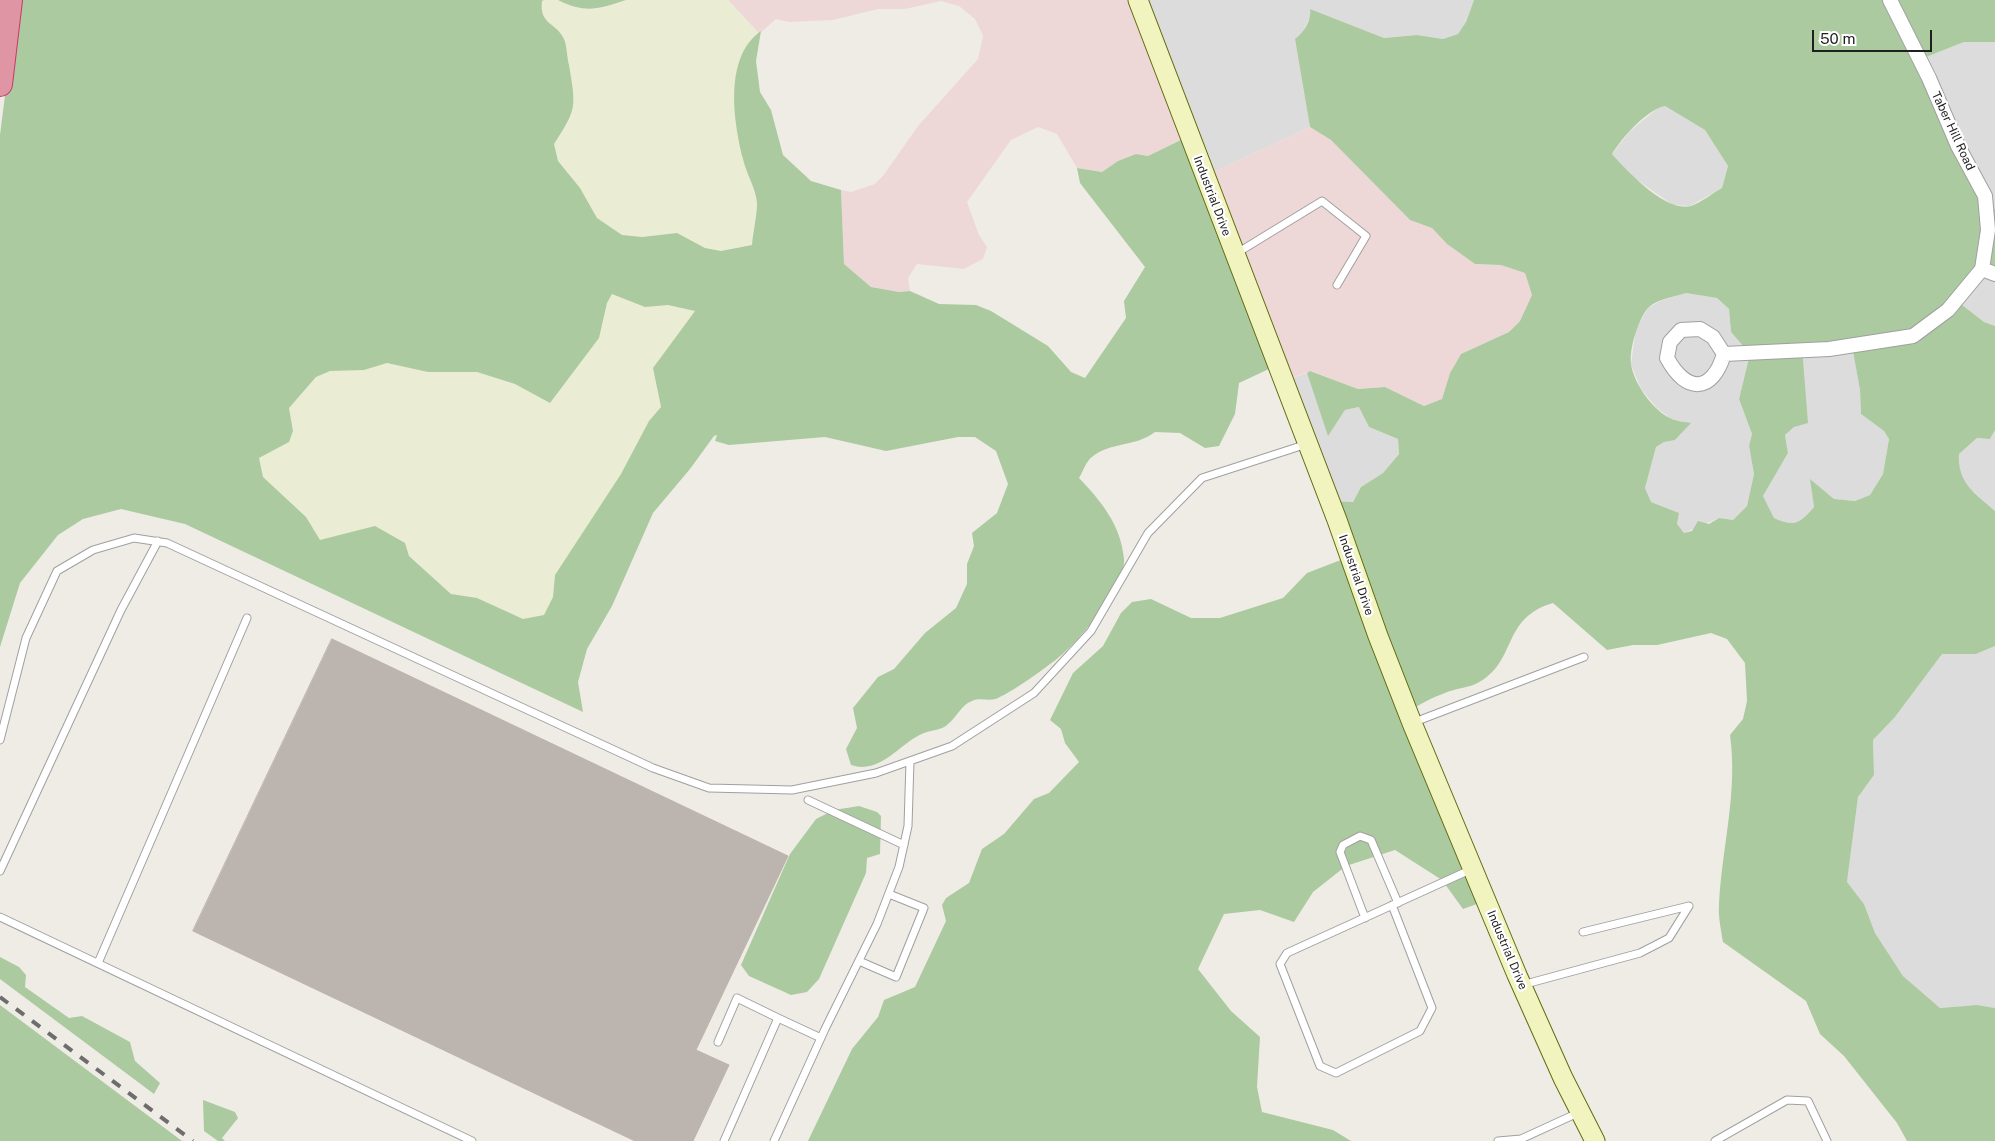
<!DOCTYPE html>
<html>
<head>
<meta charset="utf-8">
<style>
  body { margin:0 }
  #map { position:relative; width:1995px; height:1141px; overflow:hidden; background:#efece6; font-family:"Public Sans",sans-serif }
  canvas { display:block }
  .scale { position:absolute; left:1812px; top:30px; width:120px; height:22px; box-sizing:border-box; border:2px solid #1f1f1f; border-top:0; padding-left:6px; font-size:15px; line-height:18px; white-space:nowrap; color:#1f1f1f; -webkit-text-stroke:4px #fff; paint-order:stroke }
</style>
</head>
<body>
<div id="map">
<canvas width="1995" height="1141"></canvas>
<div class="scale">50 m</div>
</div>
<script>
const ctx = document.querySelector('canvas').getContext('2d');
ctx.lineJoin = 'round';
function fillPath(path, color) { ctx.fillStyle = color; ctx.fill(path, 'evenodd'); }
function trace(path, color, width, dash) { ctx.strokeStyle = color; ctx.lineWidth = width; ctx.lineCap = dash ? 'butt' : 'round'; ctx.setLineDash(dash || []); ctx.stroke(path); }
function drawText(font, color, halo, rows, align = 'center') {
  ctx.font = font + ' "Public Sans",sans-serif'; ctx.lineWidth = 4.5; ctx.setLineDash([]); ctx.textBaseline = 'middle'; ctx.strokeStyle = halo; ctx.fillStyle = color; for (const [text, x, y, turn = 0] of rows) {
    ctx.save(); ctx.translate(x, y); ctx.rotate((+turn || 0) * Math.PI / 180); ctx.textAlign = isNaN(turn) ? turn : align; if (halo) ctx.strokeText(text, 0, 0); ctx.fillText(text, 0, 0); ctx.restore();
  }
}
const residential = new Path2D(`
  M1136,0H1474L1466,22L1458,34L1443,39L1417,35L1384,38L1310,9L1311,16L1301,34L1295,39L1310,127L1203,177Z
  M1991,41L1995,42V209L1987,210L1921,59L1964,42Z
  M1665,106L1705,130L1728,166L1722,188L1690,206L1673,205L1633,177L1612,154L1630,131L1658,108Z
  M1976,276L1995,277V326L1984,322L1957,301Z
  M1686,293L1717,298L1729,309L1731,332L1750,354L1739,399L1752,434L1749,447L1754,474L1747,506L1733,520L1719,518L1684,533L1677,524L1679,513L1651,502L1645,488L1656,447L1664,442L1675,440L1690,423L1671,419L1656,407L1641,389L1631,364L1636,329L1648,308L1662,300Z
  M1852,346L1860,390L1861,414L1884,431L1889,439L1883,474L1870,495L1855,501L1834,499L1811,480L1814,507L1803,521L1788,524L1774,518L1763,496L1788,453L1785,435L1794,427L1802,348Z
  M1307,373L1328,435L1345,410L1360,407L1369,427L1398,439L1399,454L1383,473L1361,487L1353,502L1327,501L1280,382Z
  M1995,430V511L1966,485L1958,468L1959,454L1977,438L1990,439Z
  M1995,646V1008L1977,1005L1940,1008L1903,976L1875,933L1864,904L1847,882L1858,797L1874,775L1873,740L1895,717L1942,654H1976Z`);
const commercial = new Path2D(`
  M728,0H1136L1185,138L1148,156L1136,154L1118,161L1102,172L1077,168L1057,134L1038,127L1011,140L967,202L979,235L987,247L983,259L964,269L917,264L908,278L910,291L899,292L871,287L844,264L841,190L851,192L875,184L883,176L918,126L978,59L983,36L975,19L959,6L941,1L905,9H878L833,20L789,22L776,19L759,34Z
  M1310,127L1331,140L1410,220L1432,228L1447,244L1475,264L1502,265L1525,273L1532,295L1520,321L1509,332L1461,354L1450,373L1442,399L1424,406L1385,387L1358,389L1311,371L1280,382L1203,177Z`);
const farmland = new Path2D(`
  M544,0H558L576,8L595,10L626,0H728L758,32L739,60L734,87L743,159L757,202L752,245L721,251L705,248L677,233L642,237L622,235L597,218L580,188L558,161L554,144L572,117L564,38L544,18L541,10L542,1Z
  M613,294L645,307L668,305L695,311L653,368L661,407L649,421L621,474L555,575L553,597L544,615L523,619L477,598L451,594L409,555L405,543L375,527L320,541L306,517L263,477L259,458L289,442L293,431L289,408L316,377L330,371L364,370L387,363L428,372H477L515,384L550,403L599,338L607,303Z`);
const forest = new Path2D(`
  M17,0H544L542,1C539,25 556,22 564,39C567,46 567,58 569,65C576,107 577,109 554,144L558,161L580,188L597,218L622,235L642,237L677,233L705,248L721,251L752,245C753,232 757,216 757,203C756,189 746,173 743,159C733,119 724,57 761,31L756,61L760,92L771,110L783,155L811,181L841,190L844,264L871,287L899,292L910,291L939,304L976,305L991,311L1048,346L1071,372L1085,378L1126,318L1124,301L1145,267L1080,183L1077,168L1102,172L1118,161L1136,154L1148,156L1185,138L1271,368L1239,383L1235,414L1219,446L1205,448L1180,433L1155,432C1136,447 1109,442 1092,457C1086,461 1083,472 1079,478C1101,501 1121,525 1124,559C1126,586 1079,641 1058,658C1044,669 1015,690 998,698C991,702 980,697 972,701C961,705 957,717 948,724C943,730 931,730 924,733C899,743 881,775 851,765L846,749L857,728L853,708L878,677L894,669L925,633L956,608L967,584V564L974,546L972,533L997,513L1008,484L996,451L975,437H958L886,451L825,437L729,445L715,441L717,435L714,436L690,469L653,513L612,606L587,649L578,682L583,712L185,524L121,509L83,519L58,535L20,583L0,647V135ZM612,294L645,307L668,305L695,311L653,368L661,407L649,421L621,474L555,575L553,597L544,615L523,619L477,598L451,594L409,556L405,543L375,526L320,540L306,517L263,477L259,458L289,442L293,431L289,408L316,377L330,371L364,370L387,363L428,372H477L515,384L550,403L599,338L607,303Z
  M558,0H626C598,9 586,14 558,0Z
  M1474,0H1995V42H1964L1921,59L1987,210L1995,209V277L1982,271L1957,301L1984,322L1995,326V430L1990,439L1977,438L1959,454C1957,483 1975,493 1995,511V646L1976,654H1942L1895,717L1873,740L1874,775L1858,797L1847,882L1864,904L1875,933L1903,976L1940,1008L1977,1005L1995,1008V1141H1907L1897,1123L1844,1056L1820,1034L1806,1001L1723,942C1721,930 1718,916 1719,904C1722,847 1738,792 1730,735L1743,719L1747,701L1745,663L1727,639L1711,633L1657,645H1633L1607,650L1553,603C1502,618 1517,659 1481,681C1471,688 1456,688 1445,693C1433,697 1421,704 1410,710L1485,901L1463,909L1442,880L1395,850L1346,866L1313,892L1294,922L1260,910L1224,914L1198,969L1231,1011L1260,1037L1257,1087L1262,1112L1333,1130L1351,1141H808L852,1049L878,1017L884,1000L915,987L946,921L942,905L946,898L969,883L982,849L1004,834L1034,799L1049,793L1079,762L1065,743L1061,729L1050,720L1073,673L1103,646L1121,613L1132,602L1151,599L1191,618H1220L1283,598L1307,573L1346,558L1327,501L1353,502L1361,487L1383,473L1399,454L1398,439L1369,427L1359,407L1345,410L1328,436L1307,373L1310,371L1358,389L1385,387L1424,406L1442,399L1450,373L1461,354L1509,332L1520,321L1532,295L1525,273L1501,265L1475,264L1447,244L1432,228L1410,220L1331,140L1310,127L1295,39C1304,32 1312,20 1310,9L1384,38L1417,35L1443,39L1458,34L1466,22ZM1665,106L1705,130L1728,166L1722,188C1713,193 1702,202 1691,206C1666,213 1627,171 1612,154C1622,138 1646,110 1665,106ZM1686,293L1717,298L1729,309L1731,332L1750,354L1739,399L1752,434L1749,446L1754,474L1747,506L1733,520L1719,518L1709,524L1698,521L1692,531L1684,533L1677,524L1679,513L1651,502L1645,488L1656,447L1664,442L1675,440L1691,423C1685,422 1677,421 1672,419C1653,411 1634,384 1631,364C1629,349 1638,321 1647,309C1656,299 1674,297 1686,293ZM1852,346L1860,390L1861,414L1884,431L1889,439L1883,474L1870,495L1855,501L1834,499L1810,479L1814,507C1800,524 1794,527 1774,518L1763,496L1788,453L1785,435L1794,427L1808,423L1802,348Z
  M859,806L877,812L881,816L880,854L867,858L866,873L819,979L807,992L791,995L749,976L741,965L790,854L816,819L834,810Z
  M0,957L19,967L26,975L25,987L69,1018L82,1016L130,1042L135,1061L160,1083L154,1094L0,979Z
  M0,1005L182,1141H0Z
  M203,1100L235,1112L238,1118L222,1138L225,1141H218L204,1131Z`);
const building = new Path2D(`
  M332,639L788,856L696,1050L729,1065L693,1141H635L193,931Z`);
const lane = new Path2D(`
  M1237,253L1322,201L1366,236L1337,285
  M1412,723L1584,657
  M0,740L26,638L57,571L93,550L134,538L167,543L653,768L709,788L792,790L876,773L952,746L1034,693L1091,631L1148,533L1202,478L1307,444
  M808,800L904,845
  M0,871L121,610L158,541
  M1392,905L1432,1008L1420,1031L1336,1073L1320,1066L1280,964L1287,953L1472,869
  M0,917L472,1141
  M1365,918L1340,852L1343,845L1360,836L1371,840L1398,903
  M859,961L896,977L924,908L889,894
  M98,963L247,618
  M1522,985L1640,953L1669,938L1689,906L1583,932
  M718,1042L737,998L778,1018
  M724,1141L778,1018L821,1038
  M774,1141L825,1029L877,924L899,867L908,826L910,761
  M1498,1141L1521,1139L1580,1112
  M1715,1141L1787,1100L1808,1101L1827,1141`);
const street = new Path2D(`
  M1982,269L1995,274
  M1700,329L1713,337L1724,354C1712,394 1686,393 1667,358L1670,342L1681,330Z
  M1724,354L1829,349L1913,336L1948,310L1982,269L1988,230L1985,196L1958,146L1929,78L1890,0`);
const secondary = new Path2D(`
  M1138,0L1337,520L1378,636L1412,723L1517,975L1563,1078L1595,1141`);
const highway = new Path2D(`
  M0,84L10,0`);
const rail = new Path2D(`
  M0,997L193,1141`);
const streetNames = [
  ["Taber Hill Road",1953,131,65],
  ["Industrial Drive",1212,196,69],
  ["Industrial Drive",1356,575,71],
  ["Industrial Drive",1507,950,67]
];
fillPath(residential, '#dddcdc');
fillPath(commercial, '#eed8d7');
fillPath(farmland, '#eaecd3');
fillPath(forest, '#abca9f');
fillPath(building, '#bcb5af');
trace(building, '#bfb3aa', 1);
trace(lane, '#a0a0a0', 9);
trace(street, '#a0a0a0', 16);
trace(secondary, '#626c0f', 21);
trace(highway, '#ca3568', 26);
trace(lane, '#fff', 7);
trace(street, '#fff', 14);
trace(secondary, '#f1f4bf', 19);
trace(highway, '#df95a3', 24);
trace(rail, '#6d6d6d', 4, [10, 10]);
drawText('12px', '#1f1f1f', '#fff', streetNames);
</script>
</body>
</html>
